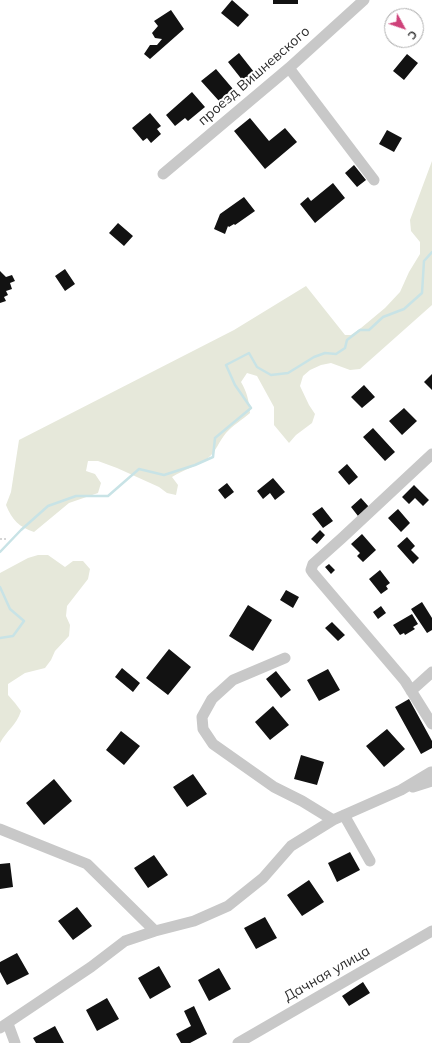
<!DOCTYPE html>
<html>
<head>
<meta charset="utf-8">
<style>
  body { margin:0 }
  #map { position:relative; width:432px; height:1043px; overflow:hidden; background:#fff; font-family:Mulish,sans-serif }
  canvas { display:block }
  .north { position:absolute; left:384px; top:8px; width:40px; height:40px; box-sizing:border-box; background:#fff; border:1px solid #aaa; border-radius:50%; rotate:130deg; font-size:11px; font-weight:700; line-height:16px; text-align:center; color:#2b2b2b }
  .north::after { content:''; display:block; margin:auto; width:14px; height:18px; background:#ce4179; clip-path:polygon(50% 0,100% 100%,50% 72%,0 100%) }
</style>
</head>
<body>
<div id="map">
<canvas width="432" height="1043"></canvas>
<div class="north">С</div>
</div>
<script>
const ctx = document.querySelector('canvas').getContext('2d');
ctx.lineJoin = 'round';
function fillPath(path, color) { ctx.fillStyle = color; ctx.fill(path, 'evenodd'); }
function trace(path, color, width, dash) { ctx.strokeStyle = color; ctx.lineWidth = width; ctx.lineCap = dash ? 'butt' : 'round'; ctx.setLineDash(dash || []); ctx.stroke(path); }
function drawText(font, color, halo, rows, align = 'center') {
  ctx.font = font + ' Mulish,sans-serif'; ctx.lineWidth = 4; ctx.setLineDash([]); ctx.textBaseline = 'middle'; ctx.strokeStyle = halo; ctx.fillStyle = color; for (const [text, x, y, turn = 0] of rows) {
    ctx.save(); ctx.translate(x, y); ctx.rotate((+turn || 0) * Math.PI / 180); ctx.textAlign = isNaN(turn) ? turn : align; if (halo) ctx.strokeText(text, 0, 0); ctx.fillText(text, 0, 0); ctx.restore();
  }
}
const green = new Path2D(`
  M432,161V305L360,369L350,370L331,363L321,365L310,370L303,376L300,386L309,405L315,414L312,423L296,435L289,443L274,425V407L257,376L247,373L241,382C247,392 249,401 250,413C242,420 233,425 226,433C219,441 216,452 208,458C197,466 183,470 172,477L178,485L176,495L167,493L159,487L117,468L98,461H88L86,471L95,474L101,483L98,493L69,503L34,532C19,527 12,520 6,505L11,492L19,440L234,330L306,286L345,335H351L361,328L385,308L400,292L409,272L420,254V242L411,231L410,220Z
  M38,555H48L65,567L73,561H83L90,569L88,579L67,606L66,616L70,625L69,636L55,651L51,660L45,668L25,673L8,684V695L15,703L21,711C16,726 7,730 0,743V573L28,558Z`);
const stream = new Path2D(`
  M0,552L21,530L48,506L76,496H108L139,469L164,475L195,465L213,457L215,438L251,408L235,385L226,365L249,353L257,367L271,375L288,373L314,357L325,353L336,354L345,348L347,340L360,330H369L383,317L404,309L422,293L424,261L432,252
  M0,587L10,609L24,621L13,636L0,638`);
const building = new Path2D(`
  M232,0L249,15L238,27L221,13Z
  M273,0H298V4H273Z
  M171,10L184,29L150,59L144,54L150,45H157L162,39L155,38L152,33L158,26L154,21Z
  M239,53L254,72L243,81L228,62Z
  M407,54L418,63L404,80L393,71Z
  M216,69L233,89L219,101L201,81Z
  M192,92L205,107L188,121L185,118L175,126L166,115Z
  M150,113L161,126L157,129L161,134L151,143L147,138L143,141L132,128Z
  M250,118L269,141L285,128L297,142L265,169L234,131Z
  M387,130L402,138L394,152L379,144Z
  M354,165L366,180L357,187L345,173Z
  M333,183L345,198L315,223L300,204L308,197L311,201Z
  M244,197L255,211L235,225L234,224L229,227L228,226L225,234L214,229L220,214Z
  M118,223L133,236L124,246L109,233Z
  M65,269L75,284L65,291L55,276Z
  M0,271L6,277L12,275L15,281L10,283L12,289L6,291L8,295L4,297L6,301L0,303Z
  M432,374V390L424,382Z
  M364,385L375,397L362,408L351,397Z
  M404,408L417,421L402,435L389,421Z
  M373,428L395,452L385,461L363,437Z
  M347,464L358,477L349,485L338,472Z
  M273,478L285,492L275,500L270,493L263,499L257,491Z
  M227,483L234,492L225,499L218,490Z
  M414,485L429,500L423,506L415,498L409,504L402,497Z
  M361,498L369,507L358,516L351,507Z
  M322,507L333,521L323,528L312,514Z
  M398,509L410,523L401,532L388,518Z
  M320,530L325,535L317,544L311,539Z
  M362,534L376,550L363,562L357,556L360,553L351,544Z
  M407,537L415,546L411,550L419,558L413,564L397,546Z
  M329,564L335,570L331,574L325,567Z
  M380,570L390,583L386,586L388,589L381,594L369,579Z
  M286,590L299,597L293,608L280,600Z
  M422,602L432,618V630L427,633L411,609Z
  M248,605L272,620L253,651L229,636Z
  M381,606L386,613L378,619L373,612Z
  M412,614L418,624L413,627L415,629L405,635L404,633L400,635L393,625Z
  M332,622L345,635L338,641L325,628Z
  M169,649L191,667L168,695L146,678Z
  M122,668L140,683L133,692L115,677Z
  M328,669L340,690L319,701L307,680Z
  M276,671L291,690L281,698L266,679Z
  M409,699L432,741V748L421,754L395,707Z
  M273,706L289,725L270,740L255,722Z
  M387,729L405,749L384,767L366,746Z
  M121,731L140,746L124,765L106,750Z
  M301,755L324,762L317,785L294,779Z
  M193,774L207,794L187,807L173,787Z
  M54,779L72,801L44,825L26,803Z
  M350,852L360,870L337,882L328,863Z
  M154,855L168,875L148,888L134,868Z
  M10,863L13,887L0,889V864Z
  M309,880L324,902L302,916L287,895Z
  M77,907L92,926L73,940L58,921Z
  M265,917L277,938L256,949L244,928Z
  M17,953L29,974L7,985L0,972V962Z
  M159,966L171,987L150,999L138,978Z
  M219,968L231,989L209,1001L198,980Z
  M363,982L370,993L349,1006L342,996Z
  M107,998L119,1019L97,1031L86,1010Z
  M194,1006L207,1034L190,1043H181L176,1034L191,1026L184,1011Z
  M55,1026L64,1043H36L33,1038Z`);
const path = new Path2D(`
  M0,539H6`);
const minor = new Path2D(`
  M289,68L374,180
  M163,174L289,68L364,0
  M432,454L342,538L313,564L311,570L313,573L405,681L432,724
  M285,658L233,680L212,699L202,717L203,729L213,744L274,787L302,801L333,820
  M411,691L432,672
  M413,787L432,781
  M344,815L370,861
  M0,829L87,864L155,931
  M8,1024L15,1043
  M0,1028L91,967L125,941L155,931L194,921L228,906L263,878L291,846L333,820L401,790L431,772
  M238,1043L432,931`);
const streetNames = [
  ["проезд Вишневского",254,76,-41],
  ["Дачная улица",327,974,-30]
];
fillPath(green, '#e6e8da');
trace(stream, '#c8e3e6', 2.5);
fillPath(building, '#121212');
trace(path, '#c8c8c8', 1.5, [2, 2]);
trace(minor, '#c8c8c8', 11);
drawText('14px', '#2b2b2b', '#fff', streetNames);
</script>
</body>
</html>
